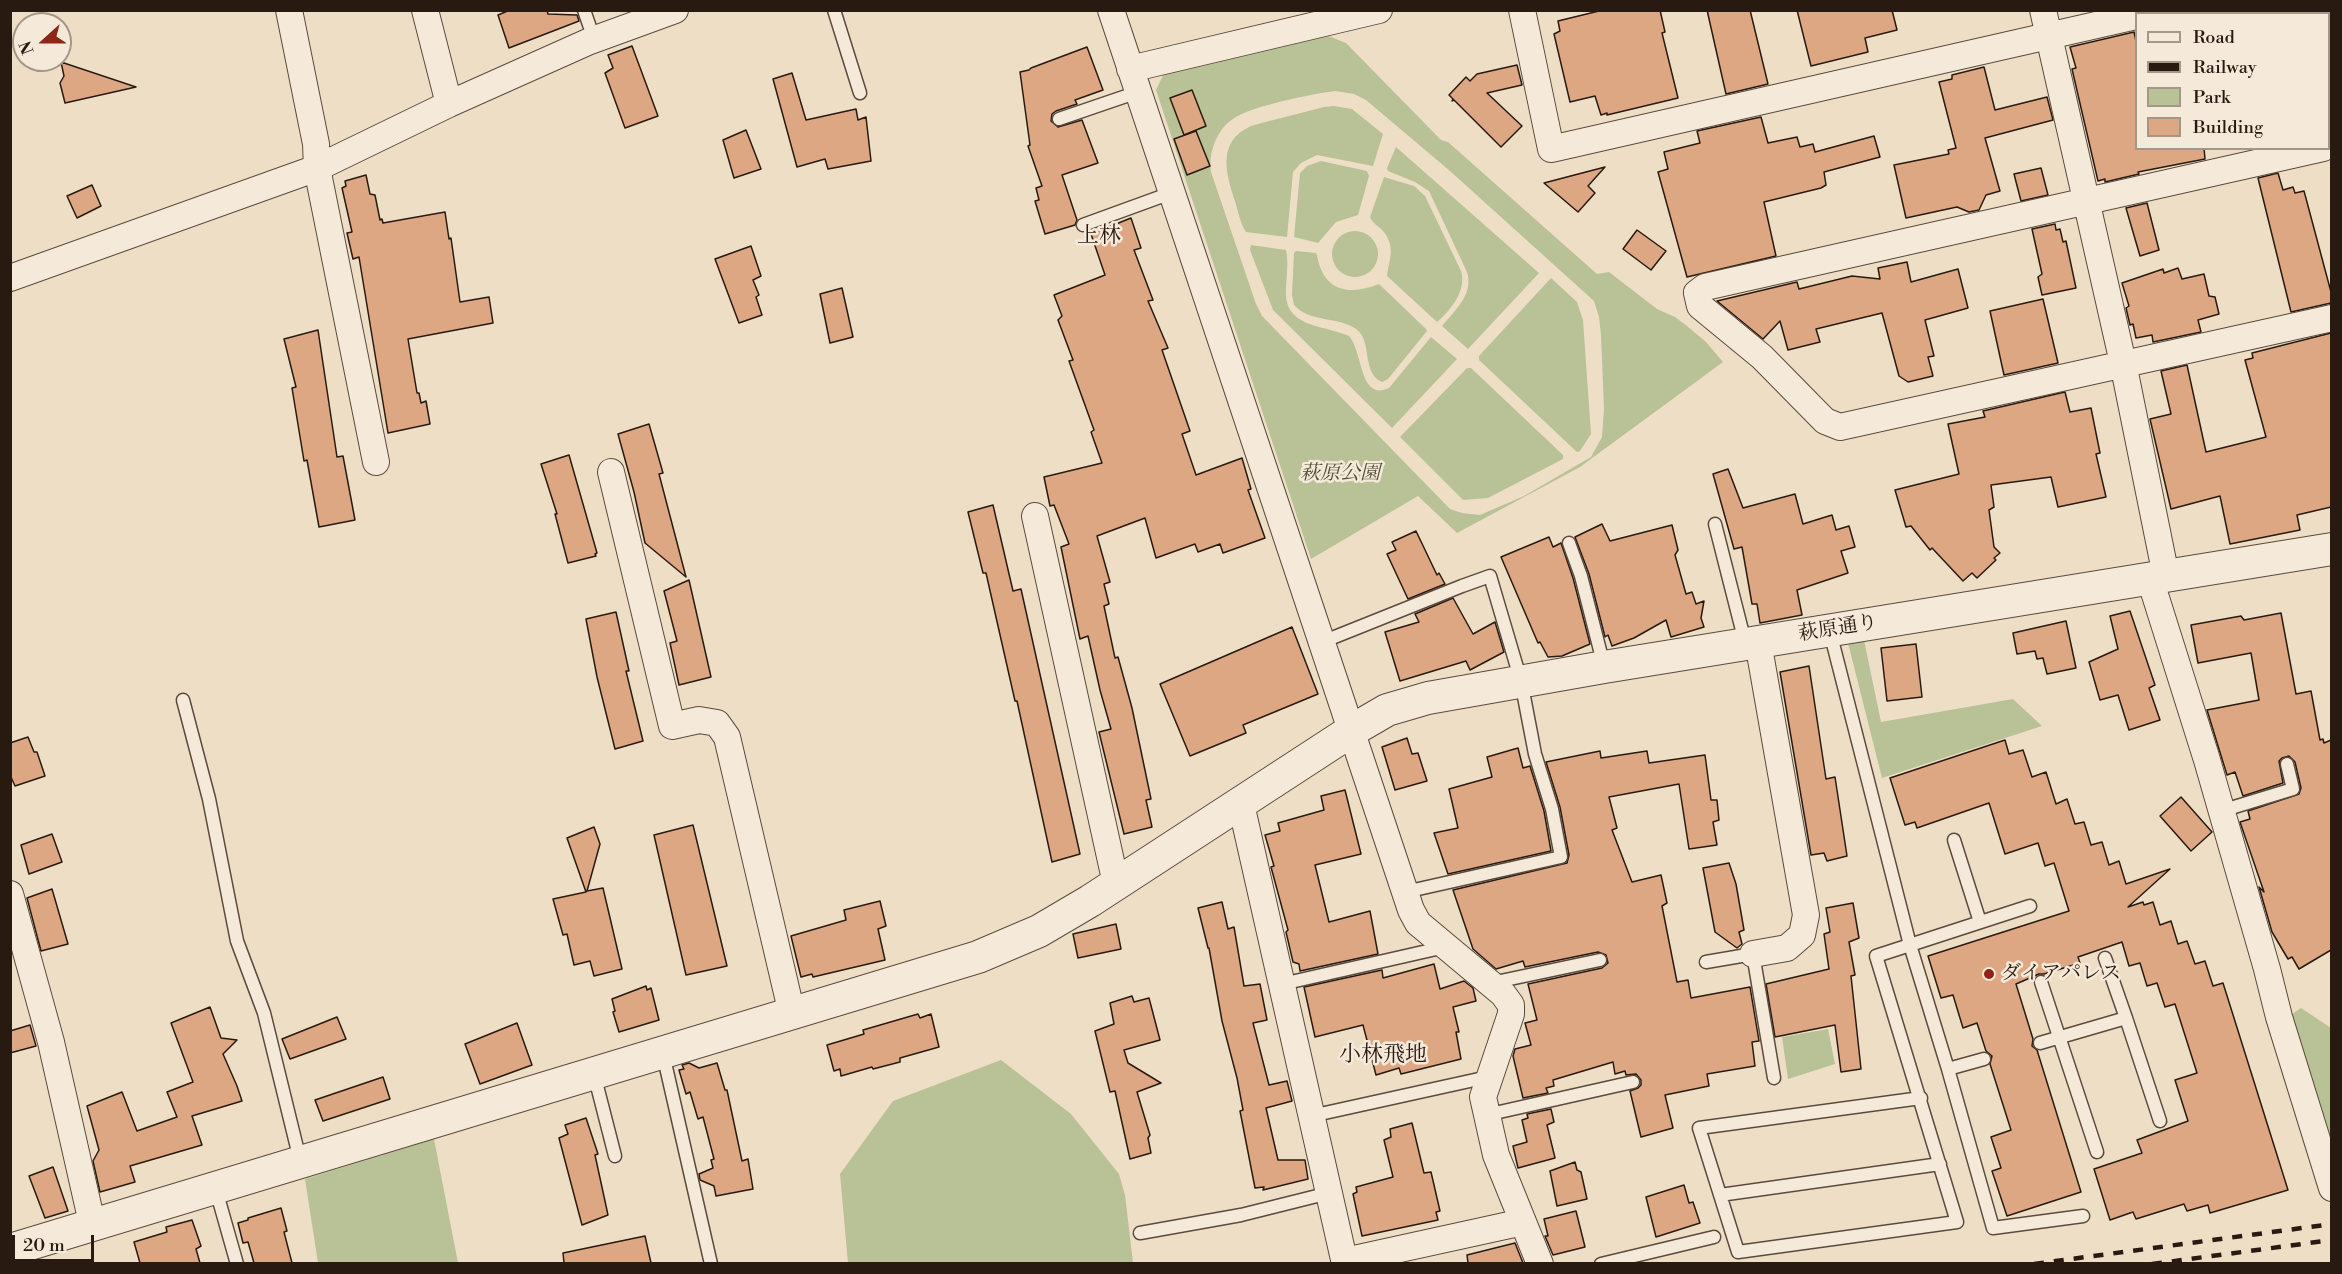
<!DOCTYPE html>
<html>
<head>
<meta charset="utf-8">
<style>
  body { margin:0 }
  #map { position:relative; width:2342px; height:1274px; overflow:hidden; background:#efdec6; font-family:"Libre Bodoni",serif }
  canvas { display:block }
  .frame { position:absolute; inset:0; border:12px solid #291a11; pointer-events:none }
  .legend { position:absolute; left:2135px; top:12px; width:195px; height:138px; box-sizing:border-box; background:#f5eada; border:2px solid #a3978a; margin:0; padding:8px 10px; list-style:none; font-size:18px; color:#291a11 }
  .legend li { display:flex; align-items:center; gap:12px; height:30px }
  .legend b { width:30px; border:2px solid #a3978a }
  .north { position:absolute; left:12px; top:12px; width:60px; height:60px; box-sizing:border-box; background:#f5eada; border:2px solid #a3978a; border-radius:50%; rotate:249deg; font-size:16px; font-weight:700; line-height:24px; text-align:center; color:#291a11 }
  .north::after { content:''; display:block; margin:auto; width:21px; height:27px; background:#8f2418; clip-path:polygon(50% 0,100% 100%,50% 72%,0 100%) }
  .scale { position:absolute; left:12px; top:1235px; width:82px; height:27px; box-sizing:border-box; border:3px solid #291a11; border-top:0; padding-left:8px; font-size:18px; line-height:21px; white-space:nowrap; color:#291a11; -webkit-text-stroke:4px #f5eada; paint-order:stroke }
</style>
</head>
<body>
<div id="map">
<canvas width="2342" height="1274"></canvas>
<div class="frame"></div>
<ul class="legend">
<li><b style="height:8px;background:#f5eada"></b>Road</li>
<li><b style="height:8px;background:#291a11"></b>Railway</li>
<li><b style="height:16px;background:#b9c196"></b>Park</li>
<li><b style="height:16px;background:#dda783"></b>Building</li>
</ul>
<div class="north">N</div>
<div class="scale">20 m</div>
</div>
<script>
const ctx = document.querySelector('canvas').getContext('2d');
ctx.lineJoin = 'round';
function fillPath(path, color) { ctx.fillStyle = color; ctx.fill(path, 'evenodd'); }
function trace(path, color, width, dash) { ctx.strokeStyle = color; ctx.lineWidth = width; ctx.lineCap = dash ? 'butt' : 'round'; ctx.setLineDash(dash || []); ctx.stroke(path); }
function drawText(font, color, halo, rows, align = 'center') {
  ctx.font = font + ' "Libre Bodoni","Noto Serif JP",serif'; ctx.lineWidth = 5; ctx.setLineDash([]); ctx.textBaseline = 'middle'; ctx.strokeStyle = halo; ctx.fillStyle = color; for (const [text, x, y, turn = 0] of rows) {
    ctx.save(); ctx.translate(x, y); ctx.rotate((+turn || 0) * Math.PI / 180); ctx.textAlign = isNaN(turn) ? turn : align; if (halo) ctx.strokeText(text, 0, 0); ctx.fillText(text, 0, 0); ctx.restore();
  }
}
const green = new Path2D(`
  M1326,35L1346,43L1441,140L1448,142L1597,274L1609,272L1657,309L1675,317L1687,326L1706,342L1723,362L1580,467L1457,533L1418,496L1311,559L1156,90L1165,71ZM1335,91L1354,94L1366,100L1450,171L1594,301L1599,317L1601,335L1604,409L1602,437L1591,457L1524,496L1480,515L1462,513L1450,509L1262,316L1256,304L1211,172C1208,153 1217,129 1233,119C1251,106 1312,94 1335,91Z
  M1334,106L1352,109L1383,134L1373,166L1317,155L1301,163L1293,172L1287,237L1246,232C1240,223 1238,211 1235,201C1225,171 1217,139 1254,125L1324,107Z
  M1396,147L1539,273L1468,349L1442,326C1455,310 1474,294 1467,272L1429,191L1415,182L1388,171L1387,168Z
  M1321,161L1367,171L1369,176L1358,215L1336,222L1318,243L1294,237L1300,173L1307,166Z
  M1384,177L1414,186L1425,196L1461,271C1467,290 1451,310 1437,322L1387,276C1389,260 1396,248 1384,232C1379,226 1373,224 1370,217Z
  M1332 254a23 23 0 1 1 46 0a23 23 0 1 1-46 0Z
  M1251,245L1286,250C1289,263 1286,279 1286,292C1285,328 1325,325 1349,336C1363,351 1359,402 1389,388L1431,337L1457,359L1392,428L1273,310L1250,250Z
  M1296,251L1316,253C1318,257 1318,262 1320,267C1331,295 1356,293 1379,284L1426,329L1427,331L1388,379L1382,382C1361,373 1373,341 1356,329C1338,316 1310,323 1294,305L1292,295L1294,253Z
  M1551,278L1577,302L1583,320L1591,434L1580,451L1577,452L1479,360V356Z
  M1467,368H1471L1563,455V459L1488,498L1463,500L1400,437Z
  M1864,640L1881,722L2013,699L2042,726L1882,778L1848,643Z
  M2301,1008L2331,1028V1160L2291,1015Z
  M1828,1029L1835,1064L1788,1079L1782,1037Z
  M1001,1060L1071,1114L1119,1174L1125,1195L1133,1263H848L840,1174L893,1101Z
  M434,1139L458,1263H318L305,1179Z`);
const building = new Path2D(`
  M510,10H547L548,14L577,15L579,21L509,48L498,15Z
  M1603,10H1660L1665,32L1662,33L1678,98L1607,115V113L1601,115L1595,96L1570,102L1554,34L1560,31L1558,21Z
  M1707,10H1750L1768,84L1726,94Z
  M1797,10H1892L1897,30L1865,38L1868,52L1811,66Z
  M2134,32L2136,41V148H2204L2205,159L2138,172L2139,174L2105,182V179L2098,181L2072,69L2076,68L2070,47Z
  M632,46L658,116L625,128L605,73L613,68L608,55Z
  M1087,47L1103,90L1075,100L1077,104L1056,111L1052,114L1051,121L1058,127L1082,120L1098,163L1062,175L1077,220L1075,225L1045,234L1035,201L1039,200L1036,188L1042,186L1028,146L1030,145L1020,72L1029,70L1031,68Z
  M61,62L136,87L65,103L60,83L64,76Z
  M1517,65L1522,85L1487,93L1522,126L1501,147L1454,100L1452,101L1453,99L1449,95L1466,77L1470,81L1477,74Z
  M1984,67L1995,110L2047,97L2053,120L1985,138L2000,191L1986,195L1979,210L1969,212L1957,207L1906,218L1894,165L1949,154L1948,150L1956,148L1939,82L1952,79V75Z
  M792,73L806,120L856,109L858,120L866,117L871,161L828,169L825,159L797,167L773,79Z
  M1192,90L1206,126L1184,135L1170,98Z
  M1761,117L1768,143L1797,137L1800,147L1813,144L1815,152L1874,136L1880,157L1824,172L1826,185L1821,188L1764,202L1776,256L1687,277L1658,172L1668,169L1664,152L1700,143L1697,131Z
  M746,130L761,169L734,178L723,140Z
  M1196,131L1210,166L1187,175L1174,139Z
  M1605,167L1588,186L1595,193L1578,212L1544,183Z
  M2041,168L2048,195L2021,201L2014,174Z
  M2278,173L2283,190L2293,187L2295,193L2304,191L2331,292V303L2291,312L2258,178Z
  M366,175L370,194L375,195L380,220L382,219L383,223L445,212L449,239L451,238L460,302L489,297L493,323L408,339L417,393H419L421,403L426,401L430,424L388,433L359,257L353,259L347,233L352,232L342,188L346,186L345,181Z
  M92,185L101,206L77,218L67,196Z
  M2147,203L2159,250L2140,256L2126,208Z
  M1131,218L1141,248L1134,250L1153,300L1148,301L1168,348L1162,350L1190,431L1182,434L1196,475L1242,458L1251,489L1248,490L1265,538L1223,553L1220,544L1198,552L1195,544L1156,558L1145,518L1097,536L1110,582L1104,584L1109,604L1104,606L1115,658L1118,657L1132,708L1151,799L1146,800L1152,827L1124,834L1099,732L1111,729L1100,690L1088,636L1080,639L1061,547L1069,544L1054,505L1050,506L1044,477L1102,463L1091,432L1094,430L1069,361L1073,360L1058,320L1062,316L1054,295L1105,275L1091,234Z
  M2055,224L2056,230L2060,229L2063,242L2066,241L2076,288L2042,295L2038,277L2042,274L2032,229Z
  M1637,230L1666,251L1651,270L1623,249Z
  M751,246L761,276L753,280L759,295L756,297L762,315L739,323L715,259Z
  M1907,262L1911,282L1958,269L1968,308L1925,320L1934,356L1928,357L1933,376L1908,382L1899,376L1882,313L1816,329L1820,342L1788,350L1780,321L1763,339L1717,301L1797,282L1799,289L1852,276L1880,279L1878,268Z
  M2178,268L2182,279L2204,274L2209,296L2215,297L2219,314L2198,320L2201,332L2153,342L2152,335L2136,338L2133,324L2130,325L2126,308L2129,306L2122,283L2163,269L2164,273Z
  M842,288L853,337L830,343L820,294Z
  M2043,299L2058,363L2004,375L1990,311Z
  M318,330L337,457L343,456L355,520L319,527L307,460L304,461L292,388L296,387L284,339Z
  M2331,333V507L2297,515L2300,530L2230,544L2220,496L2171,509L2150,419L2171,414L2161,371L2187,365L2206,452L2266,437L2245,360L2253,358L2252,353Z
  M2065,392L2070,412L2091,408L2100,453L2096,454L2106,497L2058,507L2051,477L1991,485L1994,507L1989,510L1994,547L2000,553L1994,558L1996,560L1977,578L1972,573L1963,581L1932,548L1930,550L1911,526L1906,527L1895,490L1959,474L1948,424L1985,417L1983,411Z
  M649,424L663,473L659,474L686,577L645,543L634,492L618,434Z
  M569,455L597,553L595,554L596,556L568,563L555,514H557L541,464Z
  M1728,469L1743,508L1795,494L1803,524L1832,515L1836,530L1849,526L1855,547L1841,551L1848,573L1797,590L1802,615L1760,623L1757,604H1752L1742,547L1734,549L1713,474Z
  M993,505L1013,591L1021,589L1080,854L1052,862L1017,701H1015L986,573H983L968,512Z
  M1602,524L1610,541L1672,525L1678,550L1675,555L1686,594L1692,592L1696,604L1704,601L1701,618L1704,627L1671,637L1666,620L1634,638L1612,646L1608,635L1605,637L1589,574L1575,537Z
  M1416,531L1437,575L1439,573L1445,584L1408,599L1387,554L1396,550L1392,542Z
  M1549,537L1553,547L1561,543L1573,578L1590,644L1562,656L1548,657L1540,642L1538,643L1501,557Z
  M689,580L711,677L679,685L670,643L677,641L664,591Z
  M1453,598L1473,634L1495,622L1504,652L1470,670L1466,661L1400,681L1385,632L1419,622L1415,614Z
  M2130,611L2155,685L2149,688L2160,720L2129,730L2118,695L2100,700L2089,662L2118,649L2110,616Z
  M616,612L629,671H626L643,741L615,749L597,677L586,619Z
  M2281,613L2296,694L2311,691L2320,740L2323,739L2324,743L2331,740V950L2299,969L2292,957L2288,959L2272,932L2259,887L2264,892L2240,822L2250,819L2248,811L2299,794L2301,788L2295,762L2289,756L2282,758L2279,761L2283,783L2243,796L2235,772L2227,775L2207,710L2259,700L2251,653L2198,663L2191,625L2241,616L2244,620Z
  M2066,621L2076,668L2047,674L2043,658L2037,659L2035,651L2017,654L2013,633Z
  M1292,627L1318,694L1243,725L1246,733L1190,756L1160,684Z
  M1916,644L1922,697L1887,701L1881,648Z
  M1809,666L1826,779L1835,777L1847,856L1827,861L1824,853L1811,855L1780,672Z
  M28,737L34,752H37L45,776L15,786L10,775V743Z
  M1407,738L1412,754L1418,753L1427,781L1395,790L1382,747Z
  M2005,740L2009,754L2023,750L2032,777L2046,772L2056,804L2067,799L2075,824L2084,822L2091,845L2102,842L2109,865L2119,861L2126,884L2170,869L2128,907L2143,902L2144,905L2153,902L2160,925L2171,921L2178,944L2187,941L2195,964L2205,961L2213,986L2223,983L2288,1190L2210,1213L2208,1205L2187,1211L2184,1204L2136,1219L2133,1212L2110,1220L2094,1169L2142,1153L2137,1140L2188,1121L2175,1080L2197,1073L2175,1004L2165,1007L2157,983L2147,986L2140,963L2129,966L2122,942L2078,957L2080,963L2044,974H2039L2016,984L2033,1039L2032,1046L2037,1050L2081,1192L2007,1216L1992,1171L2001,1168L1991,1137L2011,1130L1990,1064L1992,1056L1986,1051L1977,1023L1963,1028L1953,995L1941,998L1928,956L2069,911L2054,863L2045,866L2038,843L2005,854L1989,803L1917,828L1915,822L1905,825L1890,778Z
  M1518,748L1523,768L1530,766L1544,811L1551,851L1448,874L1434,833L1458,828L1449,789L1492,777L1487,757Z
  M1600,751L1601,758L1647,751L1649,763L1705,755L1711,800H1717L1719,820L1713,822L1717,845L1689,849L1679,784L1609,797L1617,828L1612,830L1632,882L1661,875L1667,903L1662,906L1677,982L1688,980L1691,998L1750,987L1759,1041L1752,1042L1755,1066L1707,1074L1709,1086L1665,1095L1673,1128L1641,1137L1630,1091L1638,1088L1641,1085V1080L1636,1074L1626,1075L1625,1071L1615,1074L1613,1062L1553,1080L1554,1086L1546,1088L1548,1093L1523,1098L1513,1056L1515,1049L1531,1045L1525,1023L1537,1020L1528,984L1602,968L1608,963L1606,955L1598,952L1525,967L1523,961L1496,969L1473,949L1453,890L1567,863L1569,855L1560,807L1546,762Z
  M1345,790L1361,854L1315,865L1329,922L1370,911L1378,954L1300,971L1299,964L1293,962L1286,932L1288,930L1271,867L1274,866L1265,835L1280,831L1278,823L1324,810L1321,796Z
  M2181,797L2212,832L2191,851L2160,816Z
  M693,825L727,966L686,975L654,835Z
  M594,827L600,844L587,891L603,888L622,969L594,976L590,961L574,965L567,934L563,935L553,899L586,892L567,838Z
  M52,834L62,862L29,874L21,845Z
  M1729,863L1736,884L1744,930L1739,932L1742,944L1737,948L1715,932L1703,868Z
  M52,889L68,944L41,951L27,898Z
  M880,901L886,926L878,929L885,960L813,977L812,974L801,977L791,936L846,920L844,910Z
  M1222,902L1228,929L1234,927L1244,986L1260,984L1267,1020L1253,1023L1269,1085L1287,1081L1292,1101L1266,1108L1278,1160H1305L1308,1179L1263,1190L1264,1187L1255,1188L1240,1111L1243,1110L1237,1078L1222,1021L1209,948H1208L1198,908Z
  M1853,903L1859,938L1849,942L1855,975L1851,976L1861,1069L1841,1072L1835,1025L1775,1037L1766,984L1829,969L1824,934L1830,932L1826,908Z
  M1116,924L1121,949L1078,958L1073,934Z
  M1434,964L1440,989L1464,981L1473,988L1476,1001L1453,1007L1459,1032H1456L1461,1059L1401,1074L1399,1068L1376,1075L1363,1025L1315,1037L1304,987L1382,970L1383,978Z
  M646,986L647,990L651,988L659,1020L619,1032L613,1012L615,1011L612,999Z
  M1132,996L1134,1002L1149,998L1160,1040L1124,1050L1128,1063L1161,1083L1137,1092L1150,1135L1148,1138L1151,1153L1130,1159L1115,1091L1110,1092L1095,1031L1114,1024L1110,1003Z
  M210,1007L221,1038L237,1040L223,1054L237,1086L242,1101L192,1116L202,1145L130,1166L135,1182L100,1192L93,1161L99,1150L87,1106L122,1092L137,1131L177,1117L167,1092L193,1082L171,1023Z
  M918,1014L920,1018L931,1014L939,1047L900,1058V1062L873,1069L872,1067L841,1076L840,1069L834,1071L827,1045L864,1034L863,1030Z
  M337,1017L346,1039L290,1059L282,1039Z
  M517,1023L532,1065L480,1084L465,1044Z
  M30,1025L36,1046L10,1053V1031Z
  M689,1063L699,1068L717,1063L725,1090H727L742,1161L748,1159L753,1189L716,1196L714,1186L700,1180L699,1174L713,1168L711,1160L714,1159L703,1117L698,1119L690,1092L686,1094L679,1070L684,1069L682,1065Z
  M383,1077L390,1099L323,1121L315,1100Z
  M1551,1109L1554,1122L1547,1125L1555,1158L1518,1168L1513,1146L1527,1142L1522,1120L1528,1118L1527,1114Z
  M586,1118L598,1154L595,1155L608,1215L582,1225L559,1138L568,1134L565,1125Z
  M1412,1123L1424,1173L1431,1172L1440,1211L1436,1212L1438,1220L1362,1236L1353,1194L1357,1192L1356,1187L1393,1177L1384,1140L1391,1137L1390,1129Z
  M1575,1162L1577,1170L1581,1172L1587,1199L1557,1206L1550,1171Z
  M53,1167L68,1211L45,1218L29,1176Z
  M1684,1185L1689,1203L1693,1202L1700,1223L1656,1237L1646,1197Z
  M281,1208L287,1231L284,1232L292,1263H254L248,1242L243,1243L238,1223L248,1220V1218Z
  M1576,1211L1585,1247L1553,1255L1545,1236H1548L1544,1219Z
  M192,1220L201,1246L196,1249L200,1263H140L134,1242L167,1232L166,1227Z
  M645,1236L651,1263H564L563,1253Z
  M1515,1243L1523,1263H1468L1467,1255Z`);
const service = new Path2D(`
  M584,10L594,39
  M834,10L860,93
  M1059,119L1138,92
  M1083,225L1171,193
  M1715,524L1745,642
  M1569,543L1581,576L1604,666
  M1830,632L1910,945L1948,1069L1984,1059
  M1322,642L1462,586L1490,576L1521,681L1535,754L1552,809L1561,857L1405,892
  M183,700L209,799L237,941L264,1013L300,1160
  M2221,811L2293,789L2287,764
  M1954,840L1980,922
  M2105,958L2126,1018
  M1706,962L1753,954L1774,1078
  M2041,982L2097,1152
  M1491,983L1600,960
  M1282,984L1445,947
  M2040,1043L2126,1018L2160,1121
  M663,1054L711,1264
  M1948,1069L1993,1228L2083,1216
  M594,1074L615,1156
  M1921,1098L1699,1128L1738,1252L1957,1222L1876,956L2030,906
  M1486,1115L1633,1082
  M1311,1116L1488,1077
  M216,1190L237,1264
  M1720,1195L1940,1164
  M1140,1233L1241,1215L1329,1193
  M1601,1264L1714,1237`);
const minor = new Path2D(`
  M289,10L316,144L317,168L376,462
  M425,10L449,104
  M1111,10L1411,910L1418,923L1503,994L1511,1005V1014L1483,1097L1496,1155L1540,1264
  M1522,10L1551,149L2136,16
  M2043,10L2123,363L2166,576
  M2149,14L2163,10
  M1130,69L1379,10
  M2323,148L1705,287L1697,293L1700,306L1762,357L1825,421L1840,427L2332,318
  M10,278L317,168L449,104L590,41L675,10
  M611,472L672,726L699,720L717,723L727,737L792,1014
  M1035,516L1116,884
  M2150,579L2207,760L2267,969L2279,1017L2332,1188
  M1241,804L1345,1264
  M10,894L51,1042L92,1223
  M1753,954L1787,948L1802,935L1806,915L1758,642
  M1345,1261L1523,1222`);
const tertiary = new Path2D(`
  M10,1250L978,957L1039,931L1090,901L1351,731L1387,710L1428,698L1604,667L2332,549`);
const rail = new Path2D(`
  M2034,1264L2332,1224
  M2152,1264L2332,1240`);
const markers = [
  [1989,974,6,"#8f2418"]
];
const parkNames = [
  ["萩原公園",1340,474]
];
const streetNames = [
  ["萩原通り",1838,629,-9]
];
const poiNames = [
  ["ダイアパレス",2001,974]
];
const quarterNames = [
  ["上林",1099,237],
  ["小林飛地",1383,1056]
];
fillPath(green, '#b9c196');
fillPath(building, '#dda783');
trace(building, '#291a11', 1.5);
trace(service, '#5a4b3e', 15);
trace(minor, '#5a4b3e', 28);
trace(tertiary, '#5a4b3e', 34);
trace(service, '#f5eada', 12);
trace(minor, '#f5eada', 26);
trace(tertiary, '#f5eada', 32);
trace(rail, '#291a11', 4.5, [10, 10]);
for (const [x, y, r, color] of markers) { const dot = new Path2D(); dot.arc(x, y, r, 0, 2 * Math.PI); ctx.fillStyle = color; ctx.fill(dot); trace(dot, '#f5eada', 2); }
drawText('italic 20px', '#544c39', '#f5eada', parkNames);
drawText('20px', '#291a11', '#f5eada', streetNames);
drawText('20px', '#291a11', '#f5eada', poiNames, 'left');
drawText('22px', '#291a11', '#f5eada', quarterNames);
</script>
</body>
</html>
